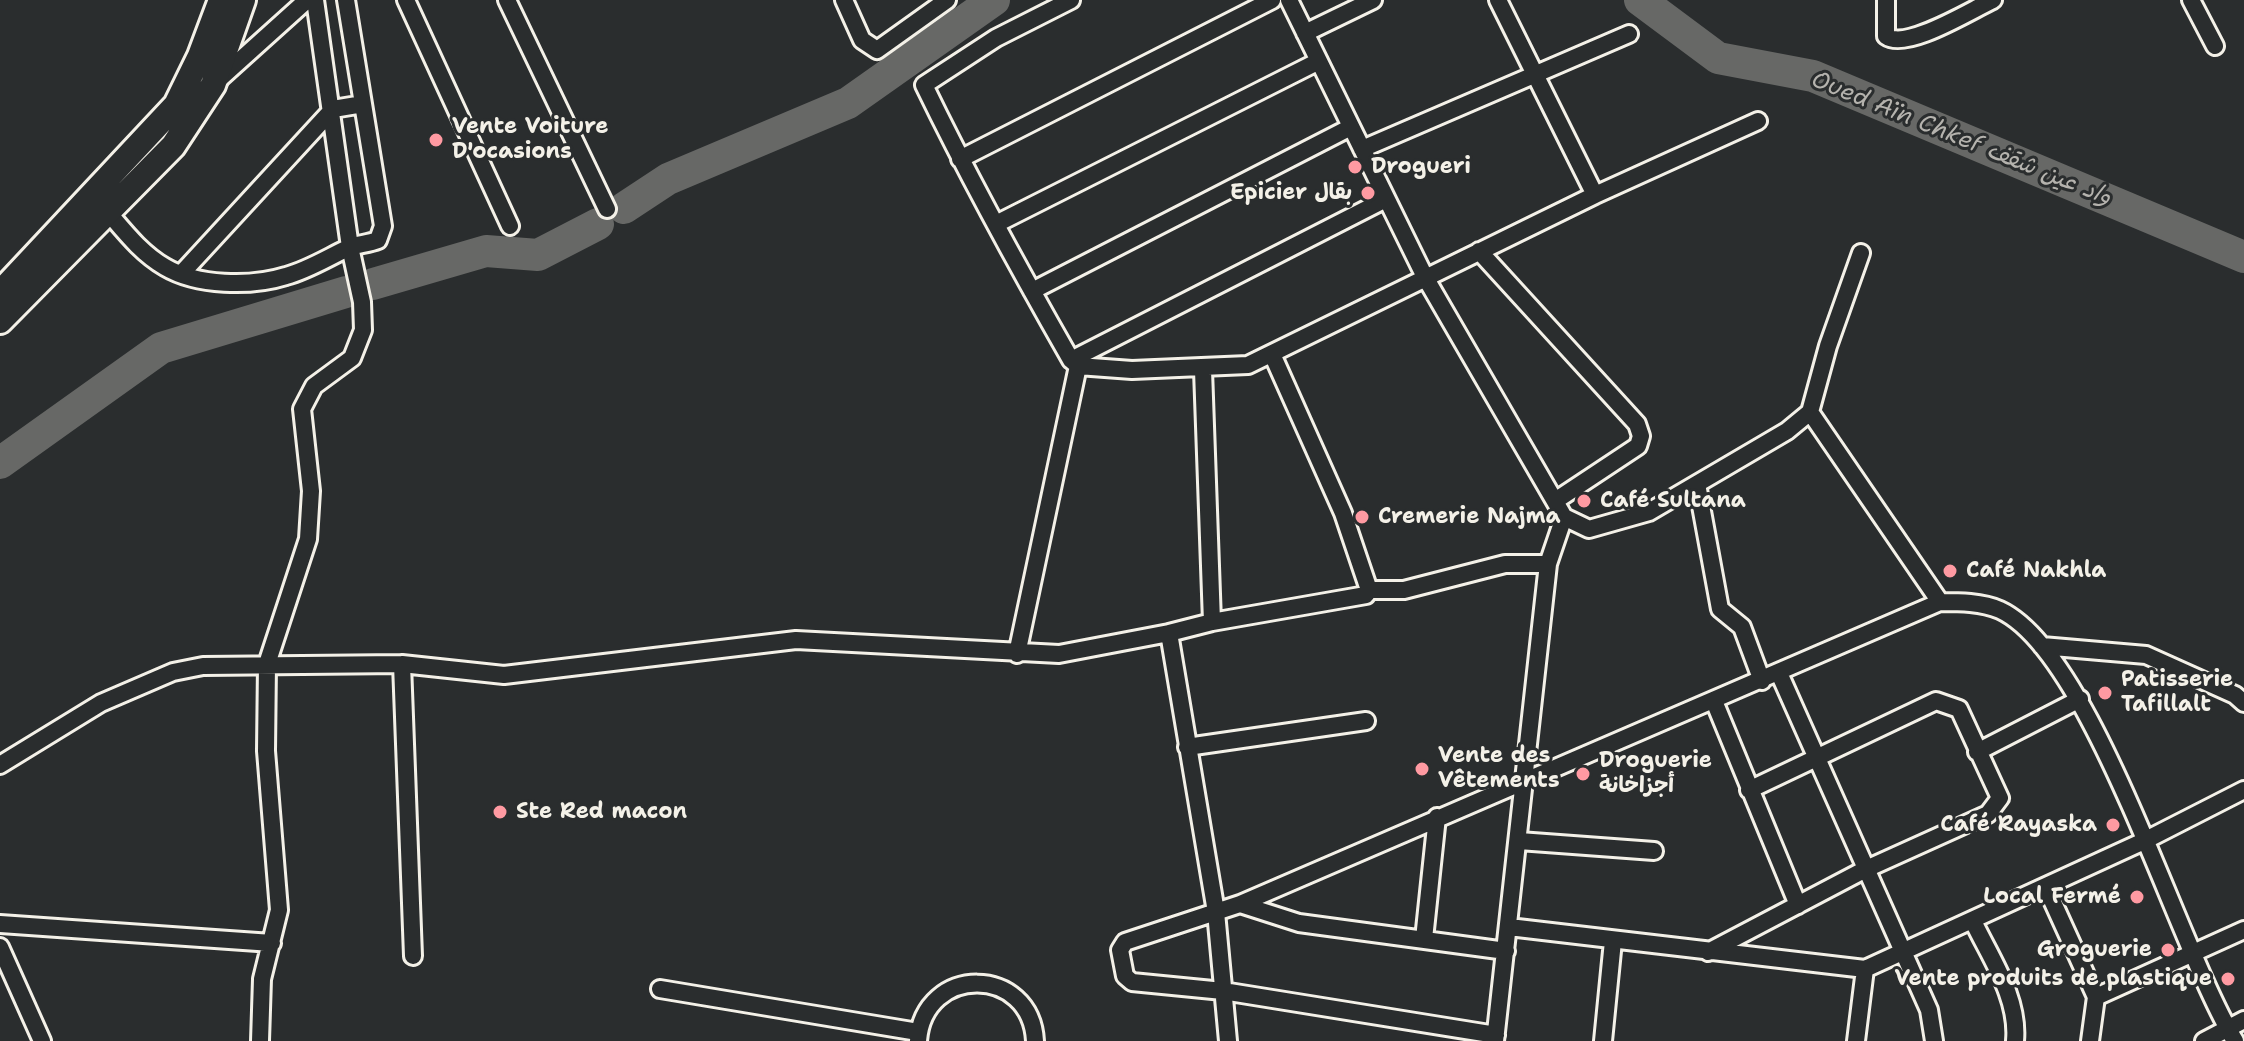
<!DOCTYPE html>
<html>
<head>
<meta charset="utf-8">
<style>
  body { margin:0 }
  canvas { display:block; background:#2a2d2e }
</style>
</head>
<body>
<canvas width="2244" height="1041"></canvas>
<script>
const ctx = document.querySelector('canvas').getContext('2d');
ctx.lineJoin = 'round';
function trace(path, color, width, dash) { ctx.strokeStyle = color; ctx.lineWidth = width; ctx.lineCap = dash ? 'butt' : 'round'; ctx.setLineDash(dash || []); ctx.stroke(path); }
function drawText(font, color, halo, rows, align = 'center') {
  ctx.font = font + ' "Shantell Sans","Playpen Sans Arabic",sans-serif'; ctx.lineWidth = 6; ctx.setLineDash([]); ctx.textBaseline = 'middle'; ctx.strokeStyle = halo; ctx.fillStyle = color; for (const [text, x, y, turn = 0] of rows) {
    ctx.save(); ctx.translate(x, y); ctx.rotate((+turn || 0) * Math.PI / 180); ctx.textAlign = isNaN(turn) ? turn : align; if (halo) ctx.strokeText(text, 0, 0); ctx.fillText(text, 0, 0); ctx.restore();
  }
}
const river = new Path2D(`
  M1640,0L1718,58L1813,76L2244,257
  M624,208L668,179L848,103L994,0
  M373,284L486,251L538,255L598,224
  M0,463L161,348L346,292`);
const street = new Path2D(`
  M406,0L510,226
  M507,0L607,209
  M844,0L862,40L877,50L947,0
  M1071,0L996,38L924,85C969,178 1019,269 1071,360L1078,366L1132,370L1248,365L1595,195L1758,121
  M1289,0L1425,277L1564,517L1589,529L1649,512L1787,431L1810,412L1828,346L1861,253
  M1498,0L1595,195
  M1886,0V36C1906,51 1971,10 1993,0
  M2191,0L2215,46
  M1305,33L1373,0
  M216,82L307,0
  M1362,149L1629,34
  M960,159L1272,0
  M107,211C125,232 141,253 165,267C197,286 251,287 286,276C308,270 327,258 348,248C357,244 368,244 378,240L383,226L346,0
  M996,224L1319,61
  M1479,251L1637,424L1641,436L1638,446L1555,501
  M181,274L333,109L363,104
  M1032,291L1351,127
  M1071,360L1386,199
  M1203,370L1212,622
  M1810,412L1940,602C1959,602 1982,602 2000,610C2093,653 2177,946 2235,1041
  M1697,484L1720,609L1742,627L1762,681
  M1369,590H1404L1505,564H1548
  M1169,633L1212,622L1366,595L1369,590L1343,513L1272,354
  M2042,646L2146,655L2235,695L2244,703
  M1017,654L1078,366
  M402,664L413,956
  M1779,673L1929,1010L1934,1041
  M1714,701L1798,905
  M1187,747L1366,721
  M1977,752L2080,699
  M0,765L101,703L173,672L203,666L402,664L504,675L796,640L1059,654L1169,633L1216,912L1228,1041
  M1519,841L1654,851
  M2046,887L2096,997L2090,1041
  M1240,904L1299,923L1506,951
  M1973,921C1991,959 2019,998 2015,1041
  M0,924L272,943
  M1509,927L1865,969L2144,841L2244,790
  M1424,939L1437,817
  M0,947L42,1041
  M1708,952L1864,870L1988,814L2000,798L1959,709L1936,701L1749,790
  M660,989L918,1032
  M2096,997L2244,930
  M1496,1035L1223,991L1132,982L1125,976L1120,950L1125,942L1240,904L1940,602
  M260,1041L262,979L279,910L266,751L267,664L308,539L311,491L302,409L314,386L352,358L363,330L362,302L350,247L315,0
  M918,1041C924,964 1031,965 1035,1041
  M1495,1041L1548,564L1564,517
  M1603,1041L1613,941
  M1856,1041L1865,969
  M2204,1041L2244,1020`);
const secondary = new Path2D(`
  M0,293L176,105L200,56L221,0
  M0,321L173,146L213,85L243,0`);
const markers = [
  [436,140,8,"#ff9aa2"],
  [1355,167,8,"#ff9aa2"],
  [1368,193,8,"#ff9aa2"],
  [1584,501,8,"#ff9aa2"],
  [1362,517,8,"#ff9aa2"],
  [1950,571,8,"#ff9aa2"],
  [2105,693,8,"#ff9aa2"],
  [1422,769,8,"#ff9aa2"],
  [1583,774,8,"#ff9aa2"],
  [500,812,8,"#ff9aa2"],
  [2113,825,8,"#ff9aa2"],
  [2137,897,8,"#ff9aa2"],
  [2168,950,8,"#ff9aa2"],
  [2228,979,8,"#ff9aa2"]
];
const poiNames = [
  ["Vente Voiture",452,127],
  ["D'ocasions",452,152],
  ["Drogueri",1371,167],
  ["Epicier بقال",1352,193,"right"],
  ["Café Sultana",1600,501],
  ["Cremerie Najma",1378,517],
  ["Café Nakhla",1966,571],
  ["Patisserie",2121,680],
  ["Tafillalt",2121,705],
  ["Vente des",1438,756],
  ["Vêtements",1438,781],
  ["Droguerie",1599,761],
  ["أجزاخانة",1599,786],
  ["Ste Red macon",516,812],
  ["Café Rayaska",2097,825,"right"],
  ["Local Fermé",2121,897,"right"],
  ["Groguerie",2152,950,"right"],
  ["Vente produits de plastique",2212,979,"right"]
];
const waterNames = [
  ["Oued Aïn Chkef واد عين شقف",1961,139,22]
];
trace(river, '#676866', 32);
trace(street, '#f4f1e8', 22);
trace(secondary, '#f4f1e8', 30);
trace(street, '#2a2d2e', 16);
trace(secondary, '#2a2d2e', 24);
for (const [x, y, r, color] of markers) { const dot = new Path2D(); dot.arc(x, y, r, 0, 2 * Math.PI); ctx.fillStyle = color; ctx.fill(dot); trace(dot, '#2a2d2e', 3); }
drawText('bold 22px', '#f4f1e8', '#2a2d2e', poiNames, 'left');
drawText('italic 24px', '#b5b3ae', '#2a2d2e', waterNames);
</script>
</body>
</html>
